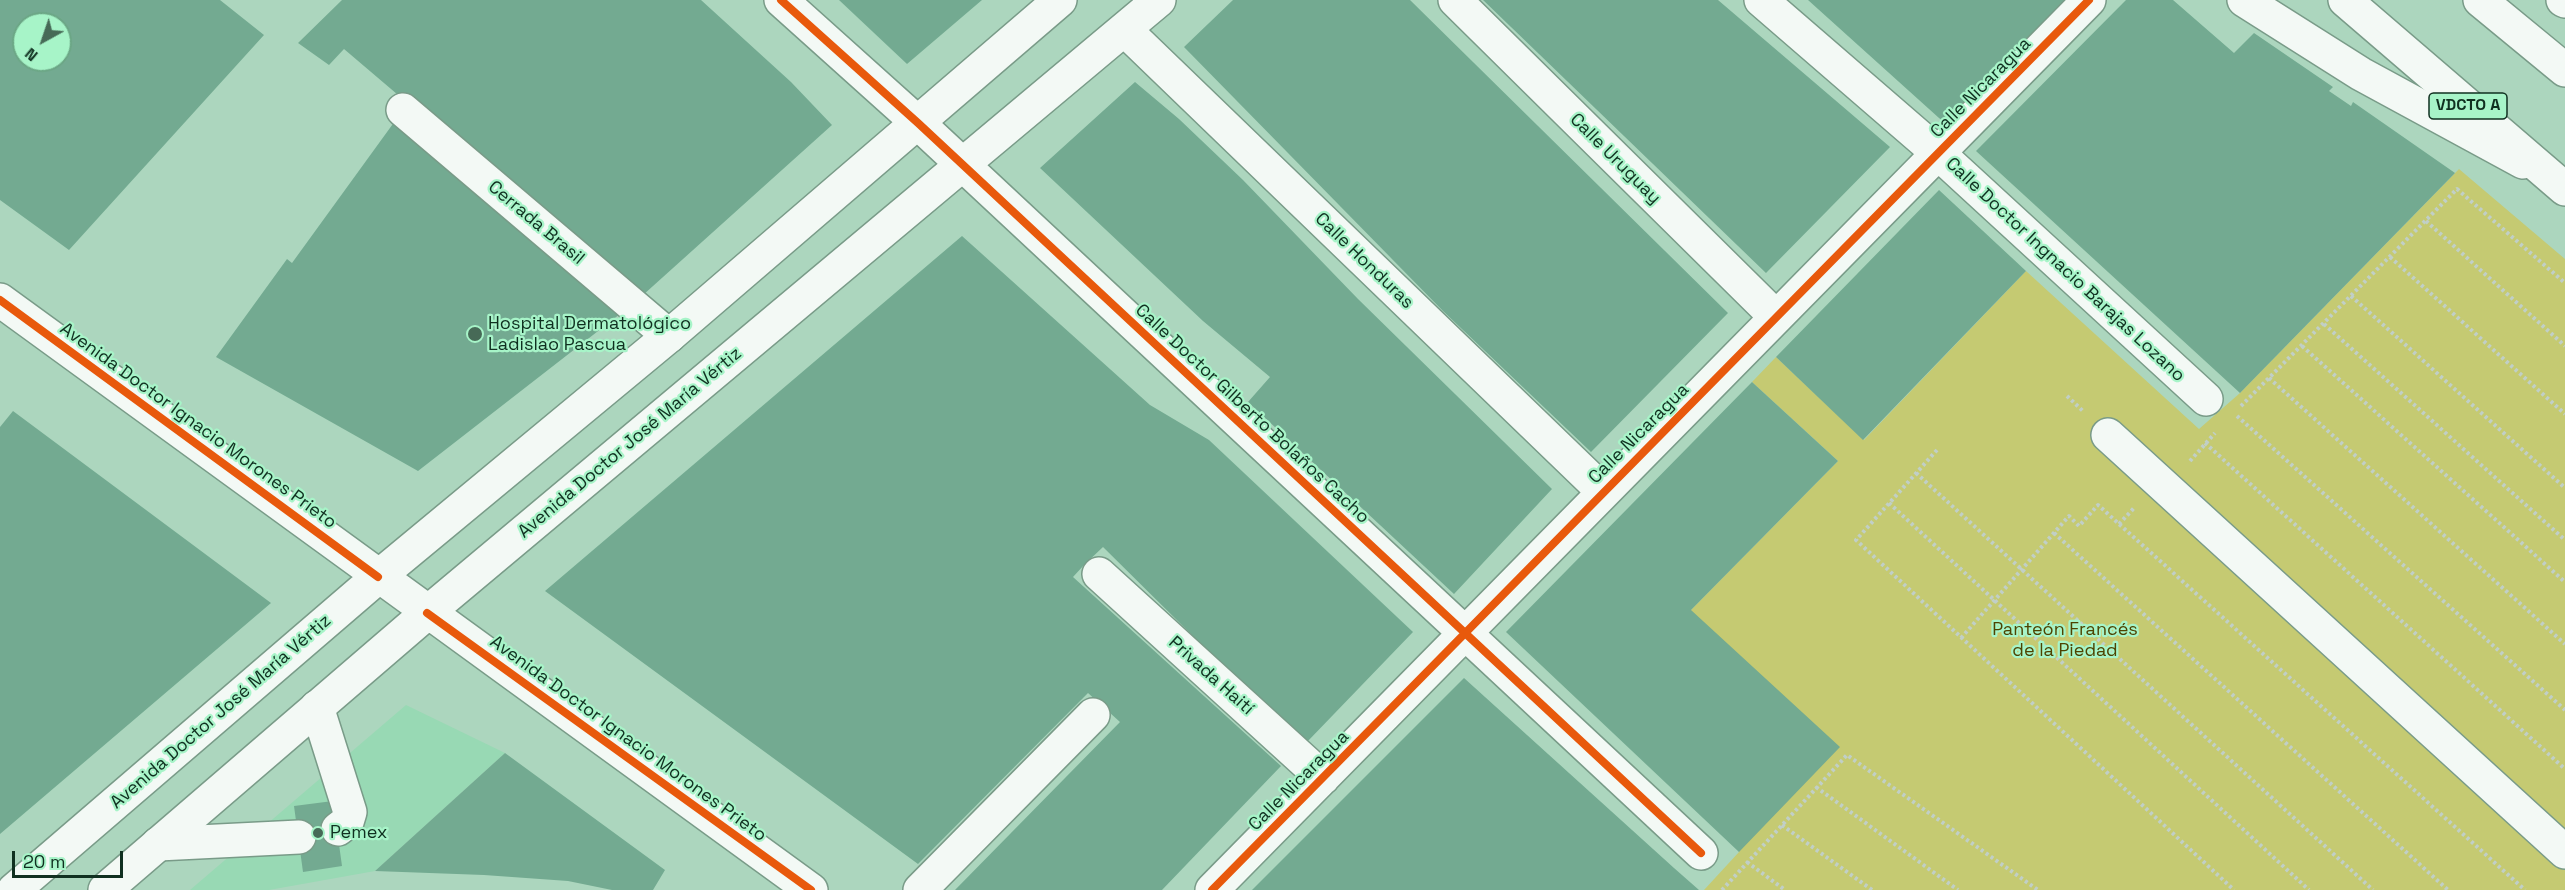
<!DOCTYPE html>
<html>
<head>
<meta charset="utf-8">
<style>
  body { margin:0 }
  #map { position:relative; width:2565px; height:890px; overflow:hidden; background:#acd6be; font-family:"Space Grotesk",sans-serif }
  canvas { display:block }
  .north { position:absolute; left:12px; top:12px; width:60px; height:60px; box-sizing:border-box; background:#a7f4c8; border:2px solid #6ba685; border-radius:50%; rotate:220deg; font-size:16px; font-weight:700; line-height:24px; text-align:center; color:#103020 }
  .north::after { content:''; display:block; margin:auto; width:21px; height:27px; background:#476a57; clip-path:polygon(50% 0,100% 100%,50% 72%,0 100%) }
  .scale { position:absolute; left:12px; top:851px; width:111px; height:27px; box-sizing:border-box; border:3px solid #103020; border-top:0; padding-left:8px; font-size:18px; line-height:21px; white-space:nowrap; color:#103020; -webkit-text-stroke:4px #a7f4c8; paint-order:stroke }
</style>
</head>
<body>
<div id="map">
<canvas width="2565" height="890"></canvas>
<div class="north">N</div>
<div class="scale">20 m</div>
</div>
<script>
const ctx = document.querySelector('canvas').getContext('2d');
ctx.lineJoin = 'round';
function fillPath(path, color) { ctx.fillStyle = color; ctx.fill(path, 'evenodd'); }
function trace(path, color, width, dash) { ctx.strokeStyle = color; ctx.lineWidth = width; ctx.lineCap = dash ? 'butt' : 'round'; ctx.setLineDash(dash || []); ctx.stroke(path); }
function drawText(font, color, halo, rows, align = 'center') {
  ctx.font = font + ' "Space Grotesk",sans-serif'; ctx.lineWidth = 4.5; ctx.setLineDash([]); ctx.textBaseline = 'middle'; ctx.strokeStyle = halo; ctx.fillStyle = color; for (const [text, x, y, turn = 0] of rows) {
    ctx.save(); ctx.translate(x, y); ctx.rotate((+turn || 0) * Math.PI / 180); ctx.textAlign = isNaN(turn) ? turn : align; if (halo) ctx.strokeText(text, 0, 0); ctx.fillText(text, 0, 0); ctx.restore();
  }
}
const built = new Path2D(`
  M406,705L505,753L375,871L269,890H190Z`);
const green = new Path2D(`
  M2459,169L2565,259V890H1704L1739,852L1691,610L1838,461L1752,382L1776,357L1864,440L2026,271L2199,429L2240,393Z`);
const building = new Path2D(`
  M0,0H220L264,35L69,250L0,200ZM24,24H60V60H24Z
  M342,0H701L791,82L832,125L633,304L431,123L344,49L329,65L298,43Z
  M839,0H982L907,64Z
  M1233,0H1410L1728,313L1591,452L1443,311L1184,47Z
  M1483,0H1718L1890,147L1766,273Z
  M1808,0H2075L1949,127Z
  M2126,0H2173L2234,53L2254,33L2333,87L2329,91L2351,106L2353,102L2455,173L2240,393L1976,151Z
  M1135,82L1179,119L1243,180L1358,299L1552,489L1454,594L1248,402L1270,377L1203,321L1040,168Z
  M395,121L620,314L418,471L216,357L287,259L292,263Z
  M1939,190L2026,271L1863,440L1776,357Z
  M962,236L1150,405L1209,440L1413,632L1307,742L1197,640L1103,547L1084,565L1073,577L1281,766L1162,890H955L1120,722L1088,693L918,864L545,591Z
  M1752,382L1838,461L1691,610L1840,747L1739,852L1506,632Z
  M13,411L271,603L0,834V427Z
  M1464,678L1674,868L1699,890H1252Z
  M505,753L665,870L653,890H612L568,881L484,875L375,871Z
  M333,801L342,866L303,872L294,806Z`);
const path = new Path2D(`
  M2426,221L2565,346
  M2390,257L2565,414
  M2351,296L2565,488
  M2324,324L2565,540
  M2302,346L2565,582
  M2269,378L2565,644
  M2067,396L2084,412
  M2241,406L2457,189L2565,283
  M2237,416L2565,710
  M2205,443L2565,769
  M1937,450L1856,540L2234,890
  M2190,461L2215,433
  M1916,473L2373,890
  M1889,503L2309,890
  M2119,524L2135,507
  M2054,533L2448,890
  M1961,638L2069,516L2079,526L2098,505L2525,890
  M1816,787L1958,890
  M1782,825L1872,890
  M1747,862L1785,890
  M1722,890L1847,755L2038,890`);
const minor = new Path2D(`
  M781,0L918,123L1701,853
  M1455,0L1776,317
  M1761,0L1938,153L2206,399
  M1125,30L1604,492
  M403,110L669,336
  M2108,435L2565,852
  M1099,574L1323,778
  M317,707L350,812L347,822L338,829
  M158,844L299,837
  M920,890L1093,715
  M1212,890L2089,0`);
const major = new Path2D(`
  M2244,0L2361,74L2523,162
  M0,300L811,890
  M14,890L378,577L669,336L1060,0
  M105,890L427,613L1159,0`);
const highway = new Path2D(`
  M2345,0L2565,189
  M2480,0L2565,70
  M2563,0L2565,1`);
const cycleway = new Path2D(`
  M781,0L918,123L1701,853
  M0,300L378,577
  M427,613L811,890
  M1212,890L2089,0`);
const markers = [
  [475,334,8,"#476a57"],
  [318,833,6,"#476a57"]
];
const shields = [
  [2468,106,78]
];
const shieldNames = [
  ["VDCTO A",2468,106]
];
const streetNames = [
  ["Calle Nicaragua",1981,88,-45],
  ["Calle Uruguay",1615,159,45],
  ["Cerrada Brasil",536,223,40],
  ["Calle Honduras",1364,261,44],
  ["Calle Doctor Ingnacio Barajas Lozano",2065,270,43],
  ["Calle Doctor Gilberto Bolaños Cacho",1252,414,43],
  ["Avenida Doctor Ignacio Morones Prieto",198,426,36],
  ["Calle Nicaragua",1639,434,-45],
  ["Avenida Doctor José María Vértiz",630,443,-40],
  ["Privada Haití",1211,676,42],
  ["Avenida Doctor José María Vértiz",221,712,-41],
  ["Avenida Doctor Ignacio Morones Prieto",628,739,36],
  ["Calle Nicaragua",1299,781,-45]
];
const poiNames = [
  ["Hospital Dermatológico",488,324],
  ["Ladislao Pascua",488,345],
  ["Pemex",330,833]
];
const parkNames = [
  ["Panteón Francés",2065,630],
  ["de la Piedad",2065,651]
];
fillPath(built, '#98d9b4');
fillPath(green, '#c5ca72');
fillPath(building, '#73aa91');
trace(minor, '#799b88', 36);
trace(major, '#799b88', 36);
trace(highway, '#799b88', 36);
trace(path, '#c1cfc7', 4, [3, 3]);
trace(minor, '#f3f9f5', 33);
trace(major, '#f3f9f5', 33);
trace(highway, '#f3f9f5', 33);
trace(cycleway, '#e8590c', 8);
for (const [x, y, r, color] of markers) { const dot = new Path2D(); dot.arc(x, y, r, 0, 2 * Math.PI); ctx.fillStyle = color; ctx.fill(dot); trace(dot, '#a7f4c8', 2); }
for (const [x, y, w] of shields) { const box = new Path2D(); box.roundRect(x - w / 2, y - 13, w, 26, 4.5); ctx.fillStyle = '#a7f4c8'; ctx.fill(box); trace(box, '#103020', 1.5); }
drawText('bold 16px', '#103020', null, shieldNames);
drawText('18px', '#103020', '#a7f4c8', streetNames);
drawText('18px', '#103020', '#a7f4c8', poiNames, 'left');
drawText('18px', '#4e4300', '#a7f4c8', parkNames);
</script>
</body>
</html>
